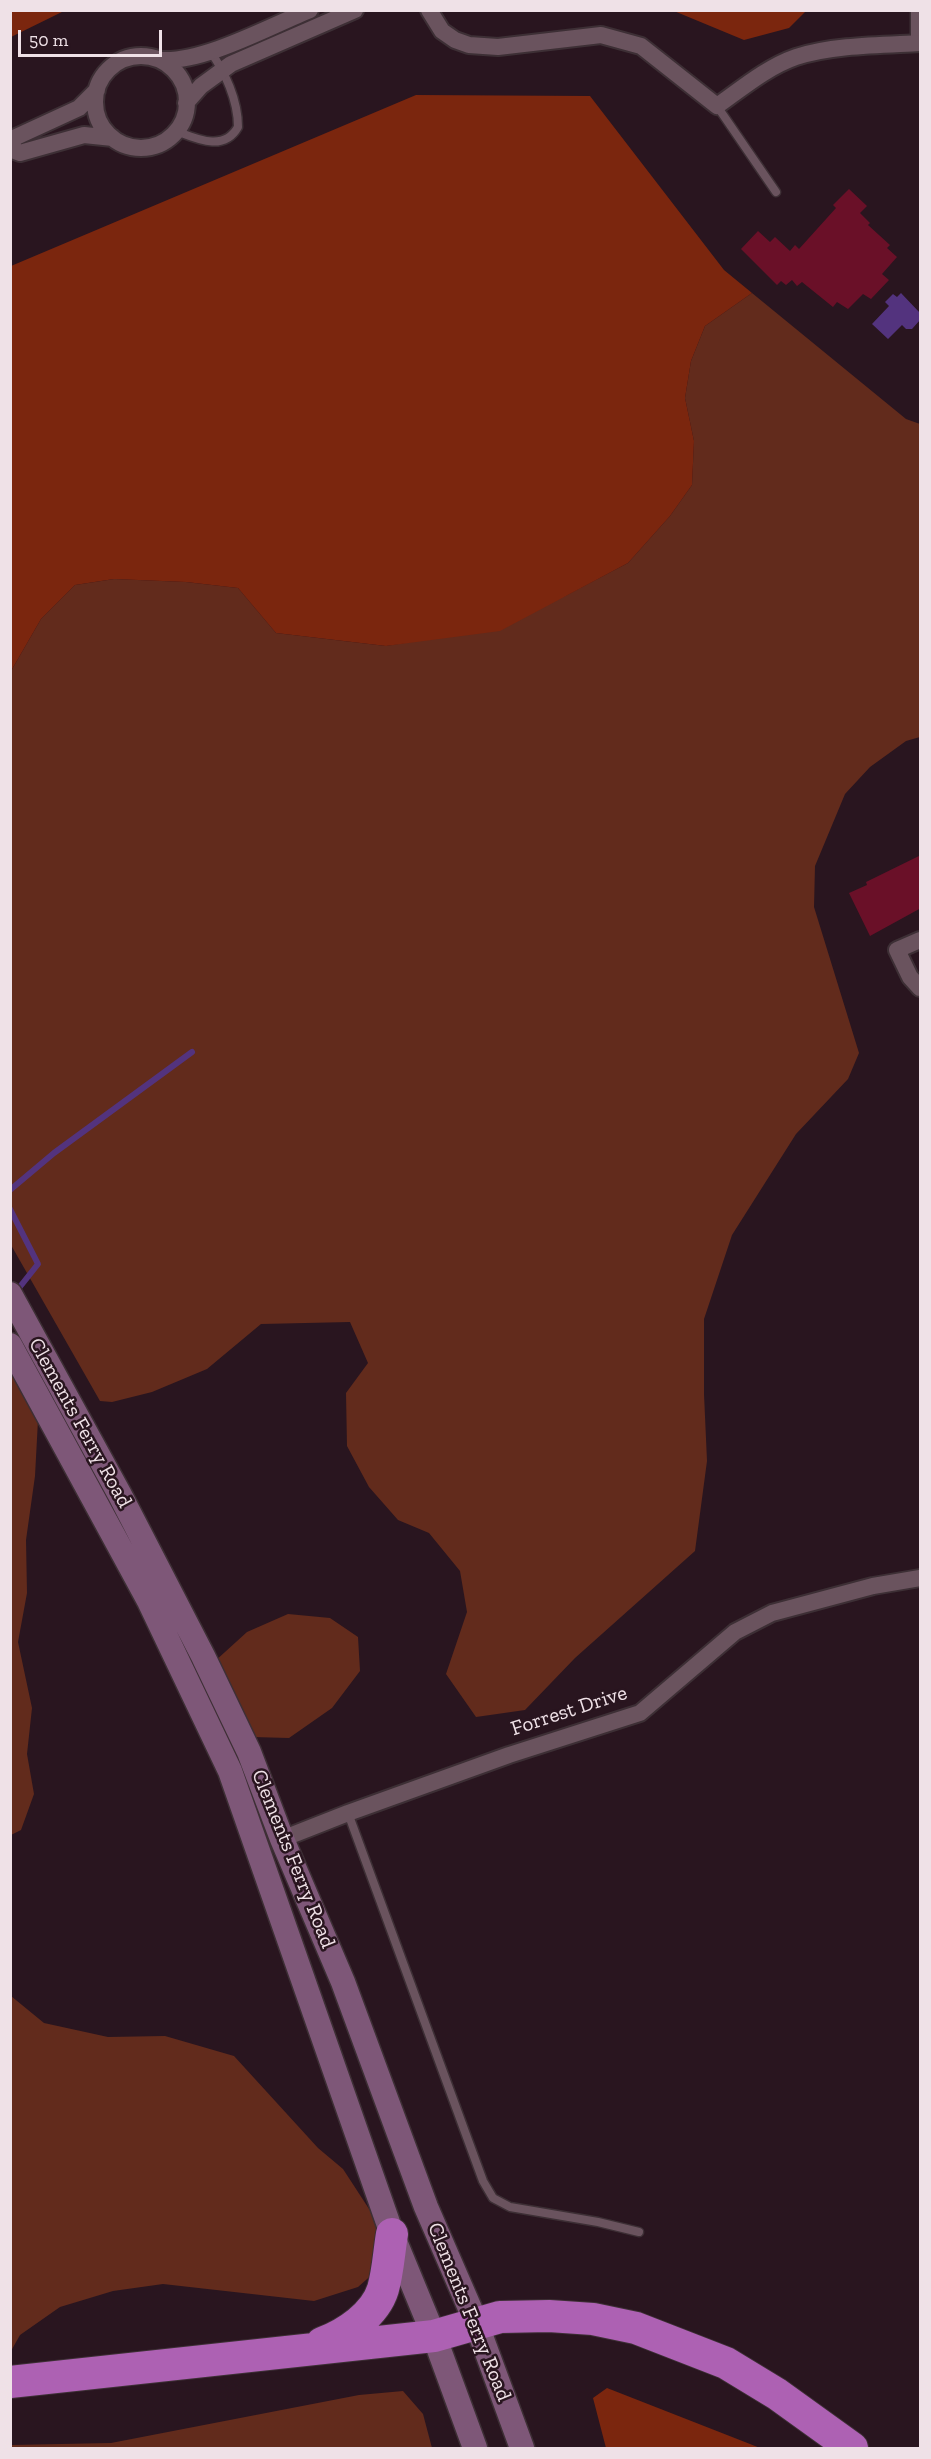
<!DOCTYPE html>
<html>
<head>
<meta charset="utf-8">
<style>
  body { margin:0 }
  #map { position:relative; width:931px; height:2459px; overflow:hidden; background:#29151f; font-family:"Zilla Slab",serif }
  canvas { display:block }
  .frame { position:absolute; inset:0; border:12px solid #efe1e7; pointer-events:none }
  .scale { position:absolute; left:18px; top:30px; width:144px; height:27px; box-sizing:border-box; border:3px solid #efe1e7; border-top:0; padding-left:8px; font-size:18px; line-height:21px; white-space:nowrap; color:#efe1e7; -webkit-text-stroke:4px #29151f; paint-order:stroke }
</style>
</head>
<body>
<div id="map">
<canvas width="931" height="2459"></canvas>
<div class="frame"></div>
<div class="scale">50 m</div>
</div>
<script>
const ctx = document.querySelector('canvas').getContext('2d');
ctx.lineJoin = 'round';
function fillPath(path, color) { ctx.fillStyle = color; ctx.fill(path, 'evenodd'); }
function trace(path, color, width, dash) { ctx.strokeStyle = color; ctx.lineWidth = width; ctx.lineCap = dash ? 'butt' : 'round'; ctx.setLineDash(dash || []); ctx.stroke(path); }
function drawText(font, color, halo, rows, align = 'center') {
  ctx.font = font + ' "Zilla Slab",serif'; ctx.lineWidth = 5; ctx.setLineDash([]); ctx.textBaseline = 'middle'; ctx.strokeStyle = halo; ctx.fillStyle = color; for (const [text, x, y, turn = 0] of rows) {
    ctx.save(); ctx.translate(x, y); ctx.rotate((+turn || 0) * Math.PI / 180); ctx.textAlign = isNaN(turn) ? turn : align; if (halo) ctx.strokeText(text, 0, 0); ctx.fillText(text, 0, 0); ctx.restore();
  }
}
const green = new Path2D(`
  M752,293L906,419L920,424V737L906,741L870,767L845,794L815,866L814,907L859,1053L848,1079L796,1134L732,1235L704,1319V1394L707,1461L695,1551L575,1658L525,1710L476,1717L446,1674L467,1612L460,1571L429,1533L398,1520L369,1487L347,1446L346,1393L368,1363L350,1322L261,1324L207,1369L152,1392L112,1402L100,1401L11,1245V671L41,619L75,585L114,579L186,582L238,588L276,633L386,646L434,638L565,596L628,563L670,516L692,485L694,441L685,398L691,361L705,326Z
  M10,1365L38,1420L35,1476L26,1540L27,1593L18,1642L32,1708L27,1754L34,1794L21,1830L11,1835Z
  M288,1614L330,1618L358,1637L360,1671L332,1708L289,1738L252,1737L214,1662L247,1632Z
  M11,1996L44,2023L108,2037L165,2036L234,2056L318,2148L343,2169L388,2238L391,2258L358,2287L314,2301L163,2284L113,2291L60,2307L20,2335L11,2351Z
  M403,2391L423,2414L432,2448H11V2445L111,2443L359,2395Z`);
const forest = new Path2D(`
  M11,10H64V11L11,37Z
  M674,11H806L789,28L744,40Z
  M416,95L590,96L724,270L752,293L705,326L691,361L685,398L694,441L692,485L670,516L628,563L500,631L386,646L276,633L238,588L186,582L114,579L75,585L41,619L11,671V266Z
  M607,2388L750,2444L760,2448H606L593,2398Z`);
const water = new Path2D(`
  M901,293L920,313V320L912,329H906L902,325L888,339L872,324L889,306L885,302L893,294L897,297Z`);
const stream = new Path2D(`
  M10,1190L54,1153L192,1052
  M10,1209L38,1264L15,1293`);
const building = new Path2D(`
  M849,189L867,206L860,213L870,223L868,225L890,245L887,248L897,257L882,274L889,280L871,299L863,294L848,309L837,302L833,307L802,282L797,286L792,280L786,285L781,281L777,285L741,249L758,231L770,242L775,237L790,251L795,245L799,249L836,208L833,205Z
  M921,855V908L870,936L849,893L867,885L866,882Z`);
const service = new Path2D(`
  M915,10V43
  M717,106L776,192
  M176,131C197,139 224,152 238,127C238,100 225,72 210,51
  M348,1813L483,2181L493,2198L510,2207L598,2222L639,2232`);
const minor = new Path2D(`
  M429,10L442,31L455,40L469,45L498,47L601,35L641,46L717,106C741,89 767,67 796,57C832,45 882,45 920,43
  M95 102a46 46 0 1 1 92 0a46 46 0 1 1-92 0Z
  M162,60C205,62 268,27 310,10
  M186,103L201,86L231,64L355,10
  M10,145L16,137L79,108L97,90
  M10,149L20,153L84,135L113,138
  M920,940L897,950L910,977L920,988
  M282,1839L348,1813L509,1755L640,1713L735,1632L772,1613L873,1586L920,1578`);
const secondary = new Path2D(`
  M10,1294L120,1495L203,1656L249,1752L282,1839L343,1982L426,2207L475,2320L522,2448
  M10,1345L149,1601L230,1771L392,2234L434,2336L475,2448`);
const motorway = new Path2D(`
  M322,2343C346,2334 375,2315 383,2289C388,2272 389,2252 392,2234
  M10,2382L434,2336L500,2317L549,2316L593,2319L636,2328L726,2363L777,2394L852,2448`);
const streetNames = [
  ["Clements Ferry Road",80,1423,61],
  ["Forrest Drive",569,1711,-18],
  ["Clements Ferry Road",293,1859,68],
  ["Clements Ferry Road",469,2312,68]
];
fillPath(green, '#622b1c');
fillPath(forest, '#7b260e');
fillPath(water, '#53337e');
trace(stream, '#53337e', 6);
fillPath(building, '#6a1028');
trace(service, '#3d2f35', 11);
trace(minor, '#3d2f35', 20);
trace(secondary, '#3d2f35', 27);
trace(motorway, '#3d2f35', 34);
trace(service, '#6a535e', 8);
trace(minor, '#6a535e', 16);
trace(secondary, '#7e5778', 24);
trace(motorway, '#ad61b3', 32);
drawText('21px', '#efe1e7', '#29151f', streetNames);
</script>
</body>
</html>
